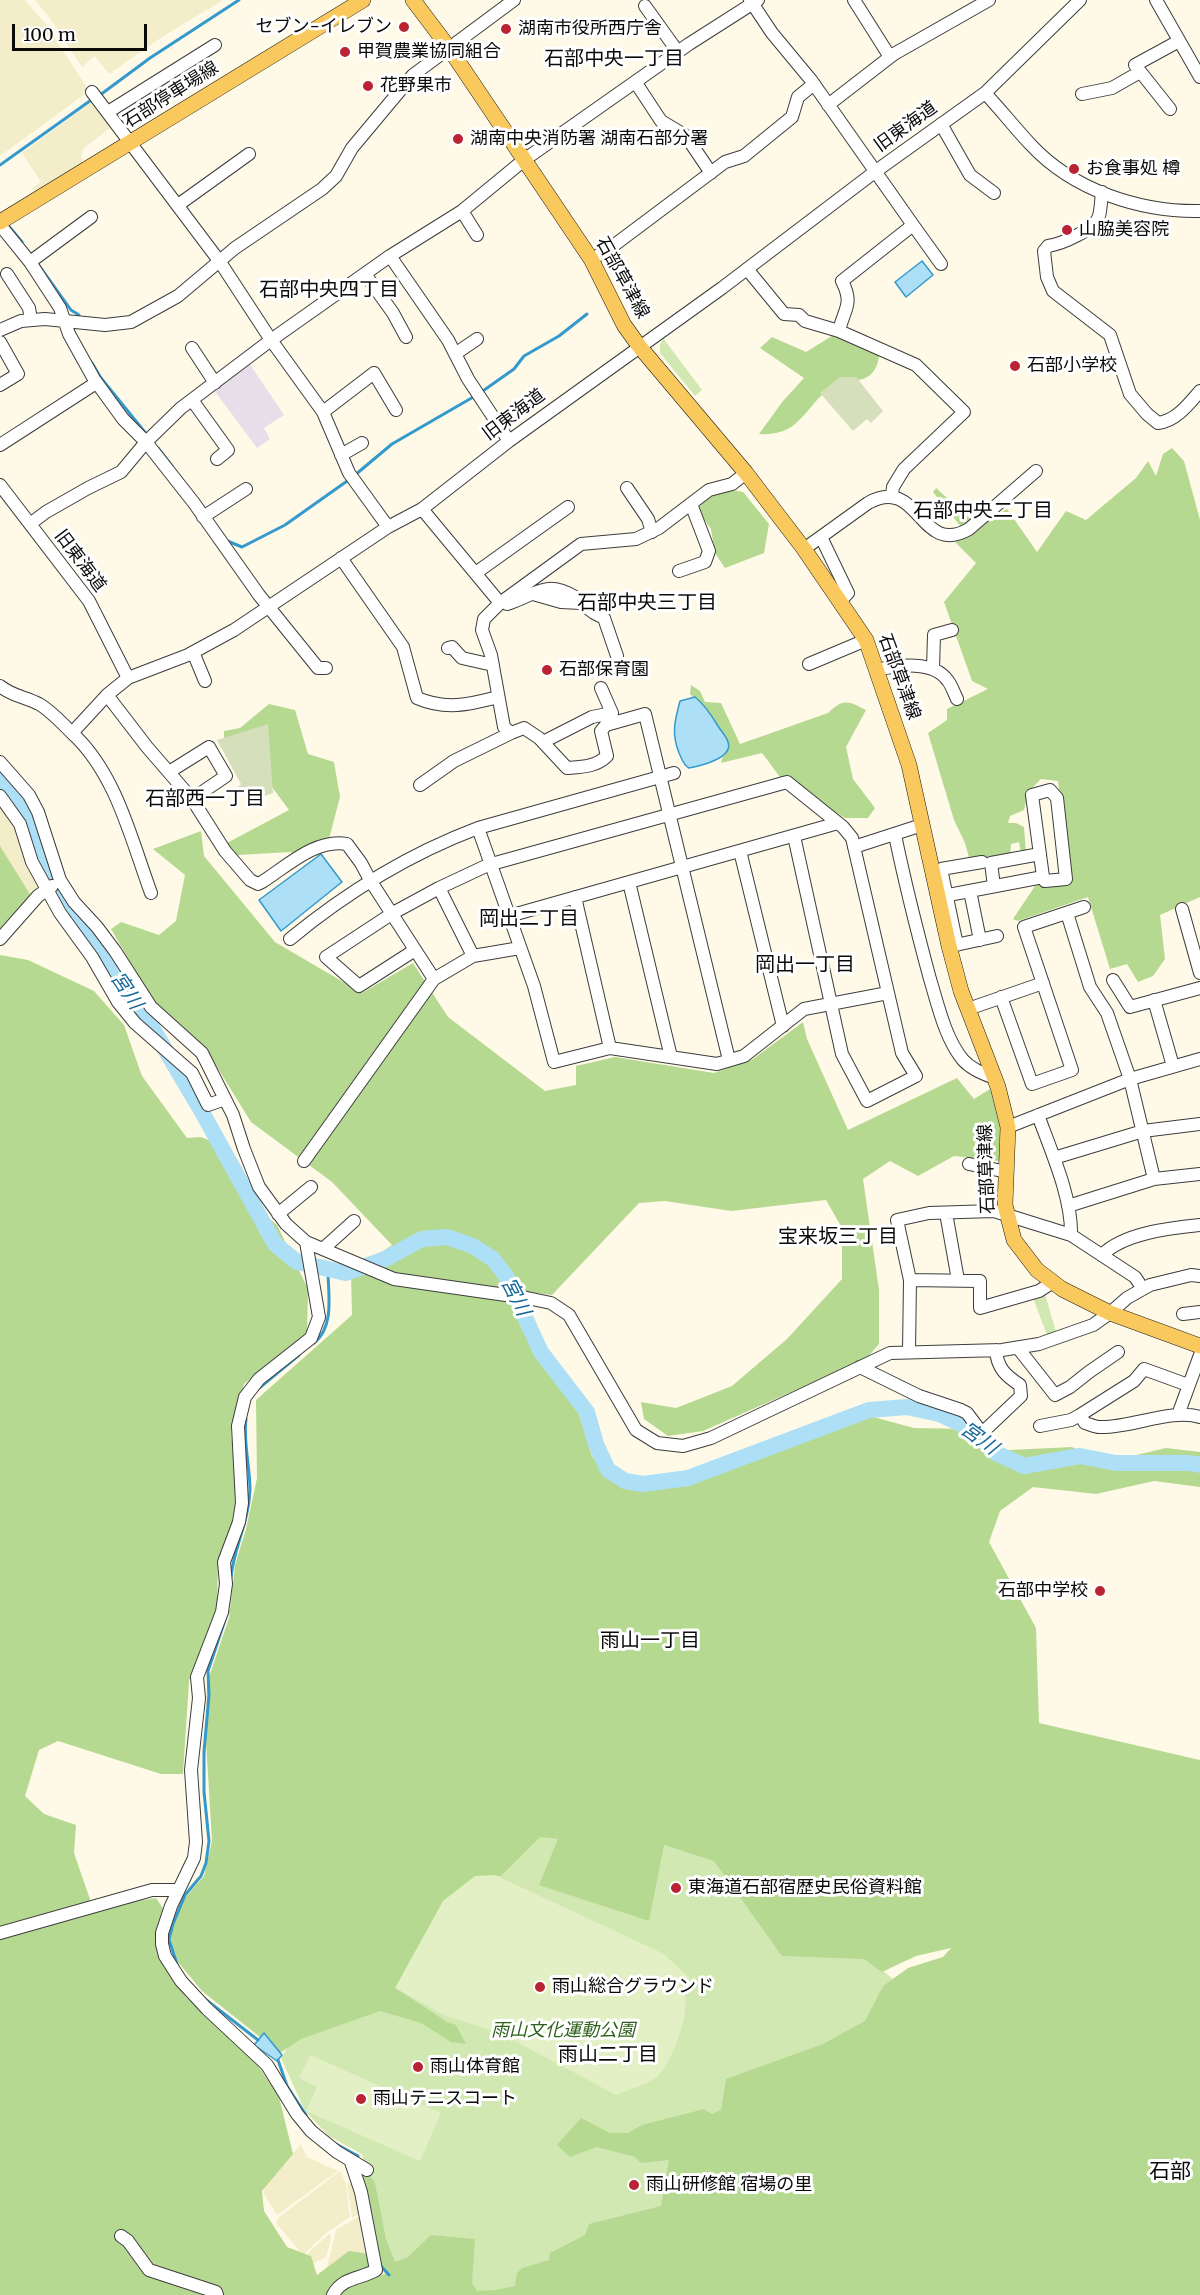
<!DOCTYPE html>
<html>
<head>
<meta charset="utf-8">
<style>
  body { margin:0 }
  #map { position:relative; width:1200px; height:2295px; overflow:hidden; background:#fff9e7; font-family:Merriweather,serif }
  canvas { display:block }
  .scale { position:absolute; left:12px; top:24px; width:135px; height:27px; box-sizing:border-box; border:3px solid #0a0a0a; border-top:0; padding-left:8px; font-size:18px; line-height:21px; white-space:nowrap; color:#0a0a0a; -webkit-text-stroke:4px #fff; paint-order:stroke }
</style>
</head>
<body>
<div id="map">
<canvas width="1200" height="2295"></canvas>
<div class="scale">100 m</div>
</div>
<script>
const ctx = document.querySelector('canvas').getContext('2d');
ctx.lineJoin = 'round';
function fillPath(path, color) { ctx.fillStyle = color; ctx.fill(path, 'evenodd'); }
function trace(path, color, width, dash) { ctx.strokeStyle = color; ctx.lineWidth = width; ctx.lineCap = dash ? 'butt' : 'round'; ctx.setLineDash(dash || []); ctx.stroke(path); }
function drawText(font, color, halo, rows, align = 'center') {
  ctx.font = font + ' Merriweather,"Noto Sans JP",serif'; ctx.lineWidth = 6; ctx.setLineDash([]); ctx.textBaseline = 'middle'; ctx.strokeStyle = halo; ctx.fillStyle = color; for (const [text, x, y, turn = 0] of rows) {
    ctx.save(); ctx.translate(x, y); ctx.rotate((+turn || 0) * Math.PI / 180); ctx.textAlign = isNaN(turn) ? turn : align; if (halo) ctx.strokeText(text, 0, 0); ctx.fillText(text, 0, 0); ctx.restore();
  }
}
const industrial = new Path2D(`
  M249,363L284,415L264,428L270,439L257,448L213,389Z`);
const farmland = new Path2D(`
  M0,0H25L45,23L86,86L85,94L0,156Z
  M35,0H223L165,35L109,74L95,56L82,67L52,21Z
  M94,100L113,126L84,148L81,155L83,163L35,193L32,188L41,182L22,153Z
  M0,805L16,827L42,889L30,900L0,849Z
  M301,2144L307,2157L338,2171L277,2215L264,2194V2190L266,2184Z
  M340,2171L346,2184L350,2217L326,2233L303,2255L276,2223L278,2218Z
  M347,2182L358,2189L362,2212L352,2218Z
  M363,2214L369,2252L326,2271L336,2230Z
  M330,2233L331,2239L326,2257L310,2265L308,2253Z`);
const green = new Path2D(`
  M663,338L702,390L695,396L660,353V345Z
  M1045,1294L1056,1332L1047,1335L1033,1298Z
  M541,1832L668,1837L721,1854L862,1953L894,1980L866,2045L663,2210L517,2292L477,2295L390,2269L362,2154L329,2136L305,2111L281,2058L294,2037L442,1896Z`);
const forest = new Path2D(`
  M835,334L880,350C879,356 878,367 873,372C863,385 846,377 834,385C804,405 802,437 759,434L783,401L804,378L760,348L772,337L806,352Z
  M1172,448L1184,461L1200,520V897L1160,915L1165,959L1153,976L1138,982L1127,964L1110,969L1088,897L1018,921L1013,919L1035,886L1070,875L1058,781L1041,779L1028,792L1024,810L1010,816L1008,823H1016L1024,827L1026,853L1021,854L1019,842L1011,844L1010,857L970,861L965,843L954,820L928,733L947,720V709L988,689L972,681L944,602L976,563L956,543L962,528L933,492L936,488L978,526L1007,509L1037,552L1066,511L1086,520L1136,478L1148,461L1156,476L1163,454Z
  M727,489L743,492L769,524L764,553L725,568L715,553L711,529L697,510L707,497Z
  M691,685L700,691L705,702L721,703L740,744L828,713C843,698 849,701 866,710L846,747L853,779L875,808L868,818H845L783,781L762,753L721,763L724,752L710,714L690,694Z
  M269,704L295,710L308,754L334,762L340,797L329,839L294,857L291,852L237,855L227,843L289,810L272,787L224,740V731L240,728Z
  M201,831L204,856L275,942L362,993L413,963L448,1017L545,1091L576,1085V1066L615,1057L714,1073L753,1059L803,1022L807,1039L848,1130L957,1078L974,1099L990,1089L1000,1127L999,1161L954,1156L918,1176L890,1161L863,1179L879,1290V1344L866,1359L703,1431L668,1436L644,1419L641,1402L676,1408L732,1386L787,1339L842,1279V1228L826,1200L731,1211L665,1201L639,1203L552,1295L482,1286L512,1301L579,1414L592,1456L622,1484L645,1487L696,1467L866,1415L914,1428L968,1429L987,1451L1072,1447L1102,1463L1166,1448L1200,1452V1487L1154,1481L1096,1494L1033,1487L1000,1511L989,1542L1036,1628L1039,1723L1200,1760V2295H0V955L28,960L94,991L124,1025L142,1076L187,1138L201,1137L213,1142L244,1198L277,1225L308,1289L307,1333L244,1384L231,1431L238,1508L218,1560L217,1608L189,1681L183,1774H161L58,1741L39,1750L25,1796L44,1814L76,1825L74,1853L93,1908L156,1898L166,1913L159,1935L171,1975L186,1997L255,2061L279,2097L293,2154L262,2191L264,2211L287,2247L311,2256L317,2275L349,2251L370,2254L372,2269L360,2282L385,2274L374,2245L359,2172L370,2176L375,2183L386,2239L395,2262L408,2257L431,2235L475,2239L472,2283L477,2291L496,2290L515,2286L517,2273L522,2268L549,2260L550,2253L585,2235L589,2224L661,2206L669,2160L641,2163L635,2157L597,2147L570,2157L557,2145L581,2118L610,2133H628L642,2125L704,2109L712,2114L721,2110L726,2079L823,2044L865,2021L883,1986L908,1968L943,1957L951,1948L916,1956L882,1972L864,1959L782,1956L714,1861L664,1845L649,1921L539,1885L558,1839L540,1837L501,1876L475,1877L444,1902L397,1989L447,2022L456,2025L466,2044L451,2042L421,2023L380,2011L301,2039L280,2053L202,1991L178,1962L170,1936L183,1900L204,1876L212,1841L206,1741L207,1683L229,1618L235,1565L246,1529L257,1478L256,1400L352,1315L351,1273L392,1245L332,1182L251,1122L204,1046L155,1005L111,929L121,922L159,935L176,921L185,875L153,849Z
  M0,846L31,896L0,935Z`);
const cemetery = new Path2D(`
  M840,377H856L883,411L871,423L867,419L853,431L820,393Z
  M268,724L273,793L256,799L236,789L241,784L217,740Z`);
const pitch = new Path2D(`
  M495,1875L664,1954L690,1979L683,1985C693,2007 674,2059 658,2076C650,2083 626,2091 616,2095L500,2033L446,2016L395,1988L443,1901L475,1876Z
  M310,2055L441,2113L420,2161L306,2111L317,2087L299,2078Z`);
const water = new Path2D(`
  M922,261L933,275L906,297L895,282Z
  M695,697C704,704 712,716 718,726C721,731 727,737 728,742C734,758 700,766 689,768C683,765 682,759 679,753C671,733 675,720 680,701Z
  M321,854L342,882L281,931L259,900Z
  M264,2033L282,2055L277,2061L254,2045Z`);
const stream = new Path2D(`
  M100,95L150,58L239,0
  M0,165L94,98
  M7,224L22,242
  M38,264L71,310L79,315L78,320
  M92,363L101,378L148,436
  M480,393L514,369L524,356L559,336L587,314
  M158,448L172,466
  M355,475L392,444L475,396
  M225,540L242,547L285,525L350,479
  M314,1343C335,1326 328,1294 328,1271
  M258,1389L299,1355
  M231,1577C234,1547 249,1521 250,1490C250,1466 243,1442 246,1419
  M177,1964L169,1939L173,1924L185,1895L201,1876L206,1863L209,1841L204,1792V1752L209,1695L208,1671L228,1611
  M205,1999L258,2040
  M278,2060L287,2086L306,2115
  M336,2144L358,2156
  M380,2265L389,2275`);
const river = new Path2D(`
  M0,777L19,798L29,817L57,890L110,970L153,1029L202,1112L275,1244L297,1262L346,1273L385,1259L422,1239L447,1237L473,1246L493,1259L506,1276L541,1352L587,1412L596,1444L608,1470L625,1481L643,1484L688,1478L869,1410L907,1407L939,1414L972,1429L996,1453L1024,1466L1080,1456L1116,1463H1189L1200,1465`);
const minor = new Path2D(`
  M750,0L772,33L811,80L913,225L842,281C854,305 844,308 839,331L916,365L964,412L904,469L893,487L892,495
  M854,0L890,57
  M1156,0L1200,77
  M645,6L678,52
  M636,83L661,121L686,136L711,173
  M92,92L220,262L271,340L323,412L349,473L388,527
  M985,93C1001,110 1015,128 1031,145C1073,190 1139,212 1200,211
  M1082,94L1112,88L1140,72
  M828,105L894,54L989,0
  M1170,109L1135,65L1179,41
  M108,112L215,45
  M941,124L970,175L994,193
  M1102,192C1101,200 1101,209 1099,216C1095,230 1061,244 1048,246L1044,251L1047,277L1053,291L1110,335L1130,394L1147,414L1158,423C1176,421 1189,404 1200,391
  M178,205L249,154
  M462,211L477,235
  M0,225L30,262L60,308L69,334L94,379L123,419L146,442L194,503L259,595L318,668H326
  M913,225L941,264
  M390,256L448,340L468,379L509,441
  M591,259L605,252L725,162L744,156L792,117L798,97L814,84
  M30,262L91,217
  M747,269L784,314L799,315L805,321L839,331
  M7,274L29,308L31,320
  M365,274L393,313L406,337
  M0,330L21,321L45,319L105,325L131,322L178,296L235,248L322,189L336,176L352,148L413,75L514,0
  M0,342L18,374L0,385
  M192,348L215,383
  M455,354L477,339
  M192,400L228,450L217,459
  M323,412L374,373L396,410
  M0,445L96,383
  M341,455L362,443
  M0,485L89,601L128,678
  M627,488L648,519L652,532
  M422,509L500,603
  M203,517L246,489
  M30,524L46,512L88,488L121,472L146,442L181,408L271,340L390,256L462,211L524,160L561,134L689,44L758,0
  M821,537L848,593L840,601
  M804,549L868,503C920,474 919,558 969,529L1036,471
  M341,558L403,647L417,698C445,710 468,705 498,697
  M679,571L705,562L709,551L691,504
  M477,572L568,507
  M533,594L561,602L581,603L594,613L604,618L617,656
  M507,604C536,595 545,579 575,597
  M448,648L452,647L462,658L493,665
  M193,652L205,681
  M809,664L866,640
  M933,669L934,635L952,630
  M877,670C898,665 934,660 948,681C952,686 954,693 957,699
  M0,686C12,696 26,697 39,704C51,711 62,723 72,733L107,695L128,678L188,655L234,630L388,527L422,509L509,441L722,288L876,171L985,93L1080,0
  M107,695L147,747L192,799L225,851L250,880L258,884L262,882C286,867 316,838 347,844L361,863L370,880L434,979L304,1161
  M72,733C116,773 131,839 151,893
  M543,742L592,717L612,713L601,688
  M0,762L29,795L38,812L60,880L74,902L97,927L115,951L151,1007L202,1053L233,1115L244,1149L259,1187L286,1224L306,1242L394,1279L527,1298L551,1303L569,1315L636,1430L657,1443L683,1446L711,1438L890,1353L1002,1350L1039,1344L1093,1325L1110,1313L1127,1298L1150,1285L1191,1275L1200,1276
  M169,772L209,747L226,776L192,799
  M420,785L454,761L511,733
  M0,796L20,824L32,862L60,913L92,957L118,1002L135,1023L192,1073L208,1105L225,1099
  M478,828L534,986L554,1062L610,1048L717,1064L744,1056L804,1009L888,993
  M895,835C905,883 917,931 930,979C938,1005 945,1038 963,1060C971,1069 983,1074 995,1078
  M854,847L922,825
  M740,851L783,1026
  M629,882L671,1057
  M994,886L991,863L1040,854
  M439,888L473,956
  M970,891L980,940
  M575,897L610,1048
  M938,897L1043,877L1032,795L1050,790L1057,798L1066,879L1045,881L1043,877
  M1182,909L1200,973
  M1067,913L1090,987L1107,1013L1130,1079L1154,1179
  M509,916L838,823
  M0,939L38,896L52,886
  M290,939C347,892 409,854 478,828L674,773
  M957,945L941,869L982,862
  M951,946L997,936
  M415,950L359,986L326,957L393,913L439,888L488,865L787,782L843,827L852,838L902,1053L916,1076L867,1101L842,1054L794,836
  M434,979L473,956L520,948
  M1113,980L1130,1007L1200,988
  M1001,997L1032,1084L1072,1070L1024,927L1084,907
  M1154,1000L1173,1066
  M968,1009L1043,983
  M729,1060L645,714L606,725L601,731L607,756C596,767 581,767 567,768L539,738L524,728L511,733L504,727L491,655L482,630L484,619L500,603L581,544L636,539L659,528L709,490L732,484L746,473
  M1038,1115C1051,1151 1072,1197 1071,1235
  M1008,1127L1130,1079L1200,1059
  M1054,1158L1143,1131L1200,1124
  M969,1164L1007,1172
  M1068,1206L1154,1179L1200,1174
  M946,1213L958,1280
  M278,1214L311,1187
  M306,1242L319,1317L311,1338L259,1379L245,1397L238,1426L242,1503L239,1522L224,1562L226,1584L222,1612L197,1677L199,1698L191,1770L196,1842L194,1858L171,1906L162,1933V1944L165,1956L181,1981L207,2009L267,2065L297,2114L311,2131L337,2152L367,2170
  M324,1248L354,1221
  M1102,1255C1124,1233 1170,1228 1200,1225
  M910,1280L980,1281V1308L1039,1291L1053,1282
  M1183,1314L1200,1312
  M1018,1348L1055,1395L1070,1387L1089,1372L1118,1352
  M909,1352L910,1280L897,1220L929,1213L994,1211L1071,1235L1135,1277L1143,1289
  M860,1367L919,1396L961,1410L967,1413L982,1433L1021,1396L1020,1385C1006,1376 997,1368 996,1350
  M1080,1415L1134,1381L1144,1369L1188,1385
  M1178,1415L1200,1355
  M1040,1426L1071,1420L1080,1415L1085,1423C1089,1424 1095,1427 1099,1427C1128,1429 1172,1408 1200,1417
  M0,1933L152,1890H177
  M121,2236L128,2241L149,2270L216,2292L217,2295
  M333,2295C342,2277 361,2279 376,2270L361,2192L351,2162`);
const major = new Path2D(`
  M413,0L449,48L591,259L624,325L639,346L746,473L804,549L866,640L909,765L949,946L961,991L998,1087L1008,1127L1005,1205L1014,1240L1037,1270L1062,1289L1110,1313L1200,1346
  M0,222L363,0`);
const markers = [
  [404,27,6,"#b92334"],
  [506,29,6,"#b92334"],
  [345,52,6,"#b92334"],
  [368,86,6,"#b92334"],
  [458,139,6,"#b92334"],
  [1074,169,6,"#b92334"],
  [1067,230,6,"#b92334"],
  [1015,366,6,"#b92334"],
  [547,670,6,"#b92334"],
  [1100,1591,6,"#b92334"],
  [676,1888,6,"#b92334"],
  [540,1987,6,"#b92334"],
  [418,2067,6,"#b92334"],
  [361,2099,6,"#b92334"],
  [634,2185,6,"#b92334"]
];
const poiNames = [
  ["セブン-イレブン",392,27,"right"],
  ["湖南市役所西庁舎",518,29],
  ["甲賀農業協同組合",357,52],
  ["花野果市",380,86],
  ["湖南中央消防署 湖南石部分署",470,139],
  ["お食事処 樽",1086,169],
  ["山脇美容院",1079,230],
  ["石部小学校",1027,366],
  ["石部保育園",559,670],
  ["石部中学校",1088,1591,"right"],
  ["東海道石部宿歴史民俗資料館",688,1888],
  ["雨山総合グラウンド",552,1987],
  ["雨山体育館",430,2067],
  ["雨山テニスコート",373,2099],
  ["雨山研修館 宿場の里",646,2185]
];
const streetNames = [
  ["石部停車場線",171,95,-32],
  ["旧東海道",906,127,-36],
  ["石部草津線",622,278,61],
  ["旧東海道",514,415,-37],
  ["旧東海道",80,561,53],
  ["石部草津線",899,677,70],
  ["石部草津線",987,1169,-92]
];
const parkNames = [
  ["雨山文化運動公園",563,2031]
];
const neighbourhoodNames = [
  ["石部中央一丁目",614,59],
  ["石部中央四丁目",329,290],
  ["石部中央二丁目",983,511],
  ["石部中央三丁目",647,603],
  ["石部西一丁目",205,799],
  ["岡出二丁目",529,919],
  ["岡出一丁目",805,965],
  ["宝来坂三丁目",838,1237],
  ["雨山一丁目",650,1641],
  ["雨山二丁目",608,2055]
];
const waterNames = [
  ["宮川",126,991,56],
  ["宮川",515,1297,63],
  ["宮川",979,1439,36]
];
const quarterNames = [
  ["石部",1170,2172]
];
fillPath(industrial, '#e8deea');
fillPath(farmland, '#f4edc9');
fillPath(green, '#d2e8b2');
fillPath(forest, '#b6d992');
fillPath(cemetery, '#d5dfbb');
fillPath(pitch, '#e3efc4');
fillPath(water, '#addff6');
trace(water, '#349acd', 1.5);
trace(stream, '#349acd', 3);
trace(river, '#addff6', 16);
trace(minor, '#3d3d3d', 14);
trace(major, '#1b1b1b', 16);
trace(minor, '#fff', 12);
trace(major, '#f9c95d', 15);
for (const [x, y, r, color] of markers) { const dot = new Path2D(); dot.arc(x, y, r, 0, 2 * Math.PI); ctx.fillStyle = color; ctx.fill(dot); trace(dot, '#fff', 2); }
drawText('18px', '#0a0a0a', '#fff', poiNames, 'left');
drawText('18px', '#0a0a0a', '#fff', streetNames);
drawText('italic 18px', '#2e611c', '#fff', parkNames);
drawText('20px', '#0a0a0a', '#fff', neighbourhoodNames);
drawText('italic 20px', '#15699b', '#fff', waterNames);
drawText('21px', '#0a0a0a', '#fff', quarterNames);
</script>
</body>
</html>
